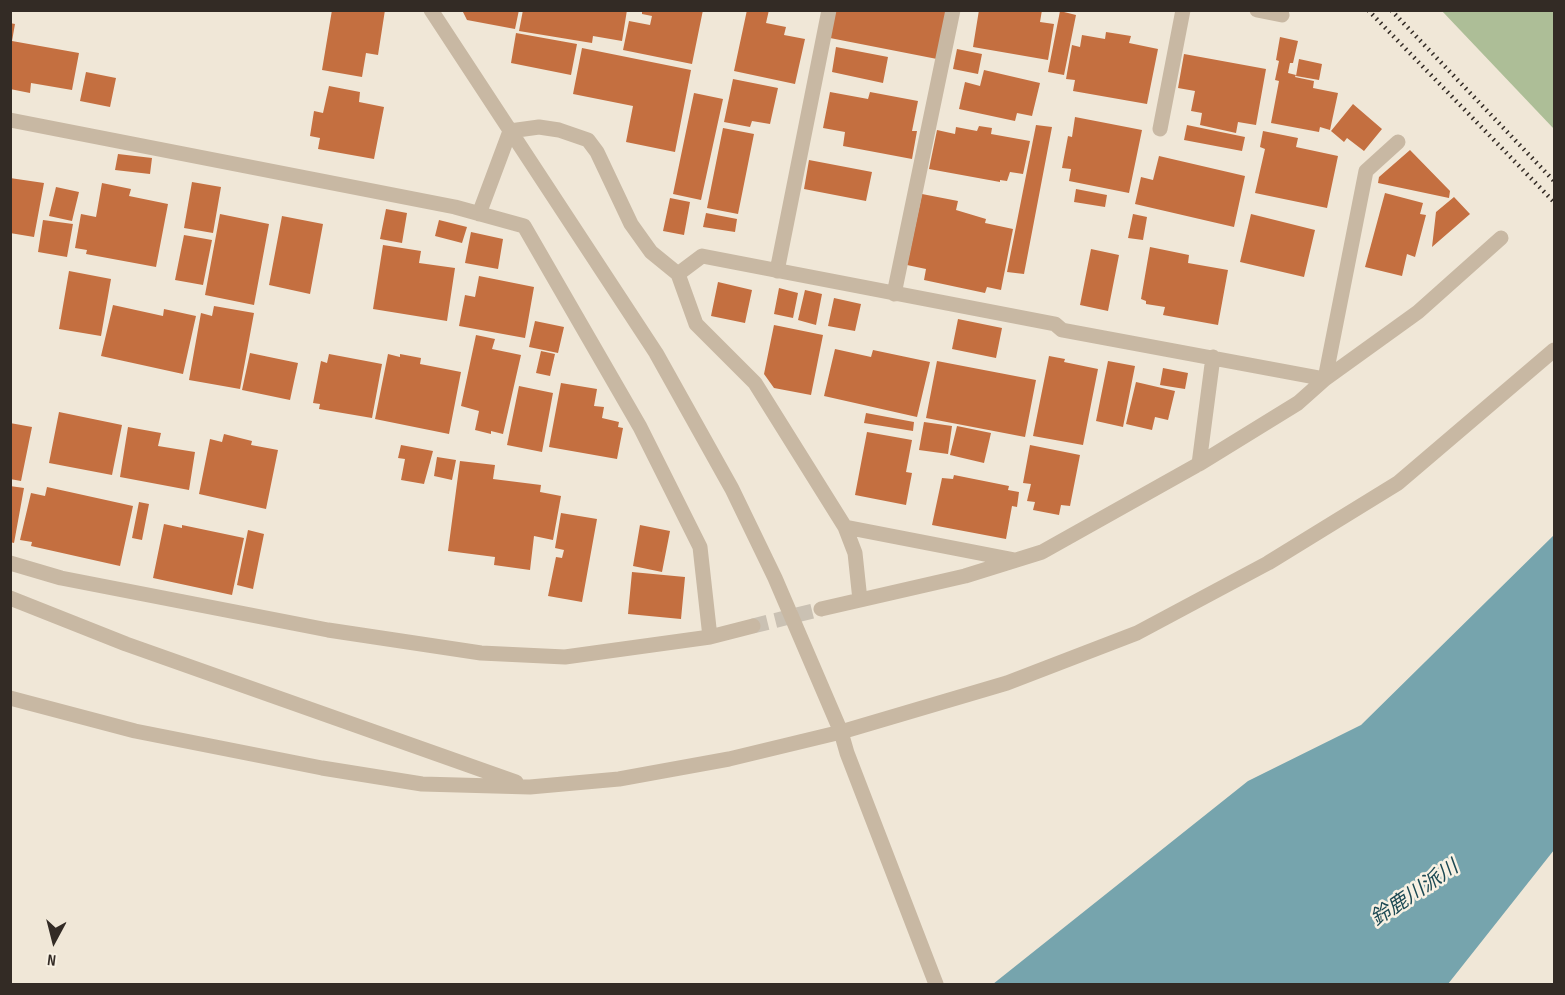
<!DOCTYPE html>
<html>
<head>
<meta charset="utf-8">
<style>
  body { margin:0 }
  #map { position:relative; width:1565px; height:995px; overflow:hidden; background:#f0e7d7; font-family:"Sofia Sans Condensed",sans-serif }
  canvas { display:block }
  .frame { position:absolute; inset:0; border:12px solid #332b25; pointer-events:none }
  .north { position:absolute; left:24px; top:911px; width:60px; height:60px; -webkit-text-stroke:4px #f8f1e3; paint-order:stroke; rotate:187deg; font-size:16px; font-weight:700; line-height:24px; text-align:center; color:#332b25 }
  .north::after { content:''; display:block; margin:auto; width:21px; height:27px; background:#332b25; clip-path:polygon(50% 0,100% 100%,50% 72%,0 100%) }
</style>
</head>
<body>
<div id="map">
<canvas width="1565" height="995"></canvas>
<div class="frame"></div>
<div class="north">N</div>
</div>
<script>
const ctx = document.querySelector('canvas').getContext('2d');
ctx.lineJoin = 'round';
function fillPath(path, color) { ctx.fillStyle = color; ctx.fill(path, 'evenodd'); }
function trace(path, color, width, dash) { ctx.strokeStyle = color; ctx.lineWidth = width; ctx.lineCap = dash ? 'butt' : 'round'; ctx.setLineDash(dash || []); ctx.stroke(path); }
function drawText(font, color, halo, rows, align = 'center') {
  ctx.font = font + ' "Sofia Sans Condensed","Noto Sans JP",sans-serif'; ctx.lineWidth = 5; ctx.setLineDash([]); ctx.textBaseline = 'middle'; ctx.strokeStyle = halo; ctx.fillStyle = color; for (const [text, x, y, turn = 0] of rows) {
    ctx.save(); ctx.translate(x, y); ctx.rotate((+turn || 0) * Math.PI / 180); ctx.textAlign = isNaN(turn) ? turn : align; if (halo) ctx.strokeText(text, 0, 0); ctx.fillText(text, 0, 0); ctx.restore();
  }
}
const green = new Path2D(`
  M1442,11H1554V129Z`);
const water = new Path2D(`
  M1554,535V850L1448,984H993L1248,781L1361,725Z`);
const building = new Path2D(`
  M332,10H385L378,55L366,53L362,77L322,70Z
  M462,10H519L515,29L467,20Z
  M523,10H627L622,41L593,36L592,43L519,31Z
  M642,10H703L692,64L623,50L629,21L650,25L652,16L642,14Z
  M747,10H769L766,23L786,27L784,35L805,39L795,84L734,71Z
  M835,10L860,12L861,10H946L937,59L830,38Z
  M979,10H1042L1040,22L1054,24L1048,60L973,47Z
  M1060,11L1076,15L1064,75L1048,72Z
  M10,23L15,24L12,41L79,53L72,90L31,83L30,93L10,89Z
  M1106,32L1131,36L1129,43L1158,49L1147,104L1073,91L1075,80L1066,79L1072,45L1080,47L1082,35L1105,39Z
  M516,33L577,44L571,75L511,63Z
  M1280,37L1298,41L1293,63H1290L1288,73L1296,75L1295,77L1314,81L1313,88L1338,93L1330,130L1320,127L1319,132L1271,123L1279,81L1275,80L1279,61L1276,60Z
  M836,47L888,57L883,83L832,72Z
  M582,48L691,70L675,152L626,142L633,106L573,94Z
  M957,49L982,54L978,74L953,69Z
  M1184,54L1266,69L1256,125L1238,122L1236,133L1200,125L1202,113L1191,111L1195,91L1178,88Z
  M1299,59L1322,64L1319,80L1296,76Z
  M984,70L1040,83L1032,116L1017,113L1015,121L959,109L965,82L980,86Z
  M86,72L116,78L110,107L80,101Z
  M733,79L778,88L770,124L752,121L750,127L724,122Z
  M329,86L360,92L359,102L384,107L374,159L318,149L320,138L310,136L314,111L323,113Z
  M830,92L868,99L870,92L918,101L912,131H917L912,159L843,146L845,132L823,128Z
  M694,93L723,99L701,200L673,194Z
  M1353,104L1382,129L1364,151L1347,138L1344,142L1331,131Z
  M1075,117L1142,130L1129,193L1069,181L1071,169L1062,168L1068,136L1072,137Z
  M1036,125L1052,127L1024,274L1007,272Z
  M1187,125L1245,137L1242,151L1184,140Z
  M979,126L992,128L991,134L1030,141L1023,174L1010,172L1007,181L1000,180V182L929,169L937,130L955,134L956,127L977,131Z
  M723,128L754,134L738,214L707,208Z
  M1263,131L1298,138L1296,147L1338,156L1327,208L1255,193L1265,149L1260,147Z
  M1410,150L1450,191L1449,198L1378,183L1379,177Z
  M118,154L152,158L150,174L115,170Z
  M1159,156L1245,176L1234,227L1135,204L1141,177L1153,180Z
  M809,160L872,172L866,201L804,189Z
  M10,178L44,183L34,237L10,233Z
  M192,182L221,187L213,233L184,228Z
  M102,183L131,189L129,196L168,204L156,267L86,254L87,250L75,248L81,214L96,217Z
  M56,187L79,192L72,221L49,216Z
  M1076,189L1107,195L1105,207L1074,202Z
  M1385,193L1423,203L1420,214L1426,215L1415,257L1407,254L1402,276L1365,267Z
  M922,194L958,201L956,210L986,219L985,223L1013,229L1001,290L987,287L985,293L924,280L926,269L907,265Z
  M1454,197L1470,214L1432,247L1436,212Z
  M670,198L690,202L684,235L663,231Z
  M386,209L407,213L402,243L380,239Z
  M706,213L737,219L735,232L703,227Z
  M220,214L269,224L254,305L205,295Z
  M1133,214L1147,217L1143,240L1128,238Z
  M1251,214L1315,230L1304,277L1240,262Z
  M282,216L323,224L310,294L269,285Z
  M43,220L73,224L67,257L38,252Z
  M439,220L467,227L462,243L435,236Z
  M471,232L503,239L498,269L465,263Z
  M184,235L212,240L203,285L175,280Z
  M383,245L421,251L419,263L455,268L447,321L373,309Z
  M1150,247L1189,255L1188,263L1228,270L1218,325L1163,315L1165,307L1146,304V301L1141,299Z
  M1091,249L1119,255L1108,311L1080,305Z
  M69,271L111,279L101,336L59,329Z
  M479,276L534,287L525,338L459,326L465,295L475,297Z
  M718,282L752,290L745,323L711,316Z
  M779,288L798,293L793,318L774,314Z
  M805,290L822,294L816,325L798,320Z
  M834,298L861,304L855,331L828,326Z
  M113,305L163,316L164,309L196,316L183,374L101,356Z
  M214,306L254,313L240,389L189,380L201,313L212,316Z
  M958,319L1002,328L996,358L952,349Z
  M535,321L564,327L558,353L529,347Z
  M774,325L823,335L811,395L774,388L764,374Z
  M476,335L495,339L492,349L521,355L503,434L491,431V434L475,430L479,411L461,406Z
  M835,349L871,357L873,350L930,362L917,417L824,396Z
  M541,351L555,354L550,376L536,373Z
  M250,353L298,363L290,400L242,390Z
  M329,354L382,364L372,418L319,409L320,404L313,403L321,361L327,363Z
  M388,354L400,357V354L421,358L420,364L461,372L449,434L375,419Z
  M1049,356L1065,359L1064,362L1098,369L1083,445L1033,436Z
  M937,361L1036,380L1025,437L926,418Z
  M1108,361L1135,366L1123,427L1096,421Z
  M1163,368L1188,373L1185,389L1160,385Z
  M1136,382L1175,391L1168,420L1155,417L1152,430L1126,424Z
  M561,383L597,389L594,406L604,407L602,418L619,422L618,427L623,428L617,459L549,447Z
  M519,386L553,393L542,452L507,445Z
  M59,412L122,425L112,475L49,463Z
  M866,413L914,422L913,431L864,423Z
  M924,422L952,426L948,454L919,450Z
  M10,423L32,427L21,481L10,479Z
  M957,426L991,433L984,463L950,455Z
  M128,427L161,433L158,446L195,452L189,490L120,477Z
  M867,432L912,440L906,472L912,473L906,505L855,495Z
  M224,434L252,441L251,445L278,450L266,509L199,494L210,439L222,442Z
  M401,445L433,451L424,484L401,480L405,459L398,458Z
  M1030,445L1080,455L1070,506L1061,505L1059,515L1033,510L1035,502L1027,501L1031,484L1023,483Z
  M437,457L456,460L452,480L434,476Z
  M460,461L495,465L493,479L541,485L540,492L561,496L553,540L534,536L530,570L494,565L495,557L448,551Z
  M954,475L1009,486L1008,490L1019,492L1017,507L1012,506L1006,539L932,525L942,478L953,479Z
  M10,486L24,488L14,543L10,542Z
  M47,487L133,506L120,566L31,546L32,542L20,540L31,493L45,496Z
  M139,502L149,504L142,540L132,538Z
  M561,513L597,519L582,602L548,596L556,557L562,558L564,550L555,548Z
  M164,524L182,528V525L244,538L232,595L153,578Z
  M640,525L670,531L662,572L633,566Z
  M248,530L264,534L253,589L237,585Z
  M632,572L685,577L681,619L628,614Z`);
const minorTunnel = new Path2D(`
  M753,626L821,609`);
const minor = new Path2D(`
  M431,10L656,353L732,489L775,578L841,732L847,753L936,984
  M1257,10L1282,15
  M10,120L455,207L524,226L640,427L700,547L710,637
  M1160,129L1183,10
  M479,214L510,131L539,127L559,130L588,140L597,152L631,224L651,252L678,274L696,324L755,383L845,527L855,553L860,600
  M777,271L829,10
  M678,274L702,256L1055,324L1062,330L1325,379L1366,171L1398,142
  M894,294L953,10
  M1199,464L1213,357
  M845,527L1015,560
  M10,563L61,578L328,630L481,653L565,657L710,637L753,626
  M10,598L126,644L516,782
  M821,609L965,576L1042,552L1199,464L1298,403L1325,379L1418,312L1501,238
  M10,698L135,731L322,768L422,784L530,787L619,779L729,759L841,732L1007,683L1137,633L1268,563L1398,483L1554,350`);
const rail = new Path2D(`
  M1368,10L1554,202
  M1391,10L1554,181`);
const waterNames = [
  ["鈴鹿川派川",1415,894,-34]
];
fillPath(green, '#adbe97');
fillPath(water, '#76a4ad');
fillPath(building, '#c46f40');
trace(minorTunnel, '#cac1b3', 15, [15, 8]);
trace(minor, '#c8b8a3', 15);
trace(rail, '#332b25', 4.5, [1.5, 4.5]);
drawText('italic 20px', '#1c4953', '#f8f1e3', waterNames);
</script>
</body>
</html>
